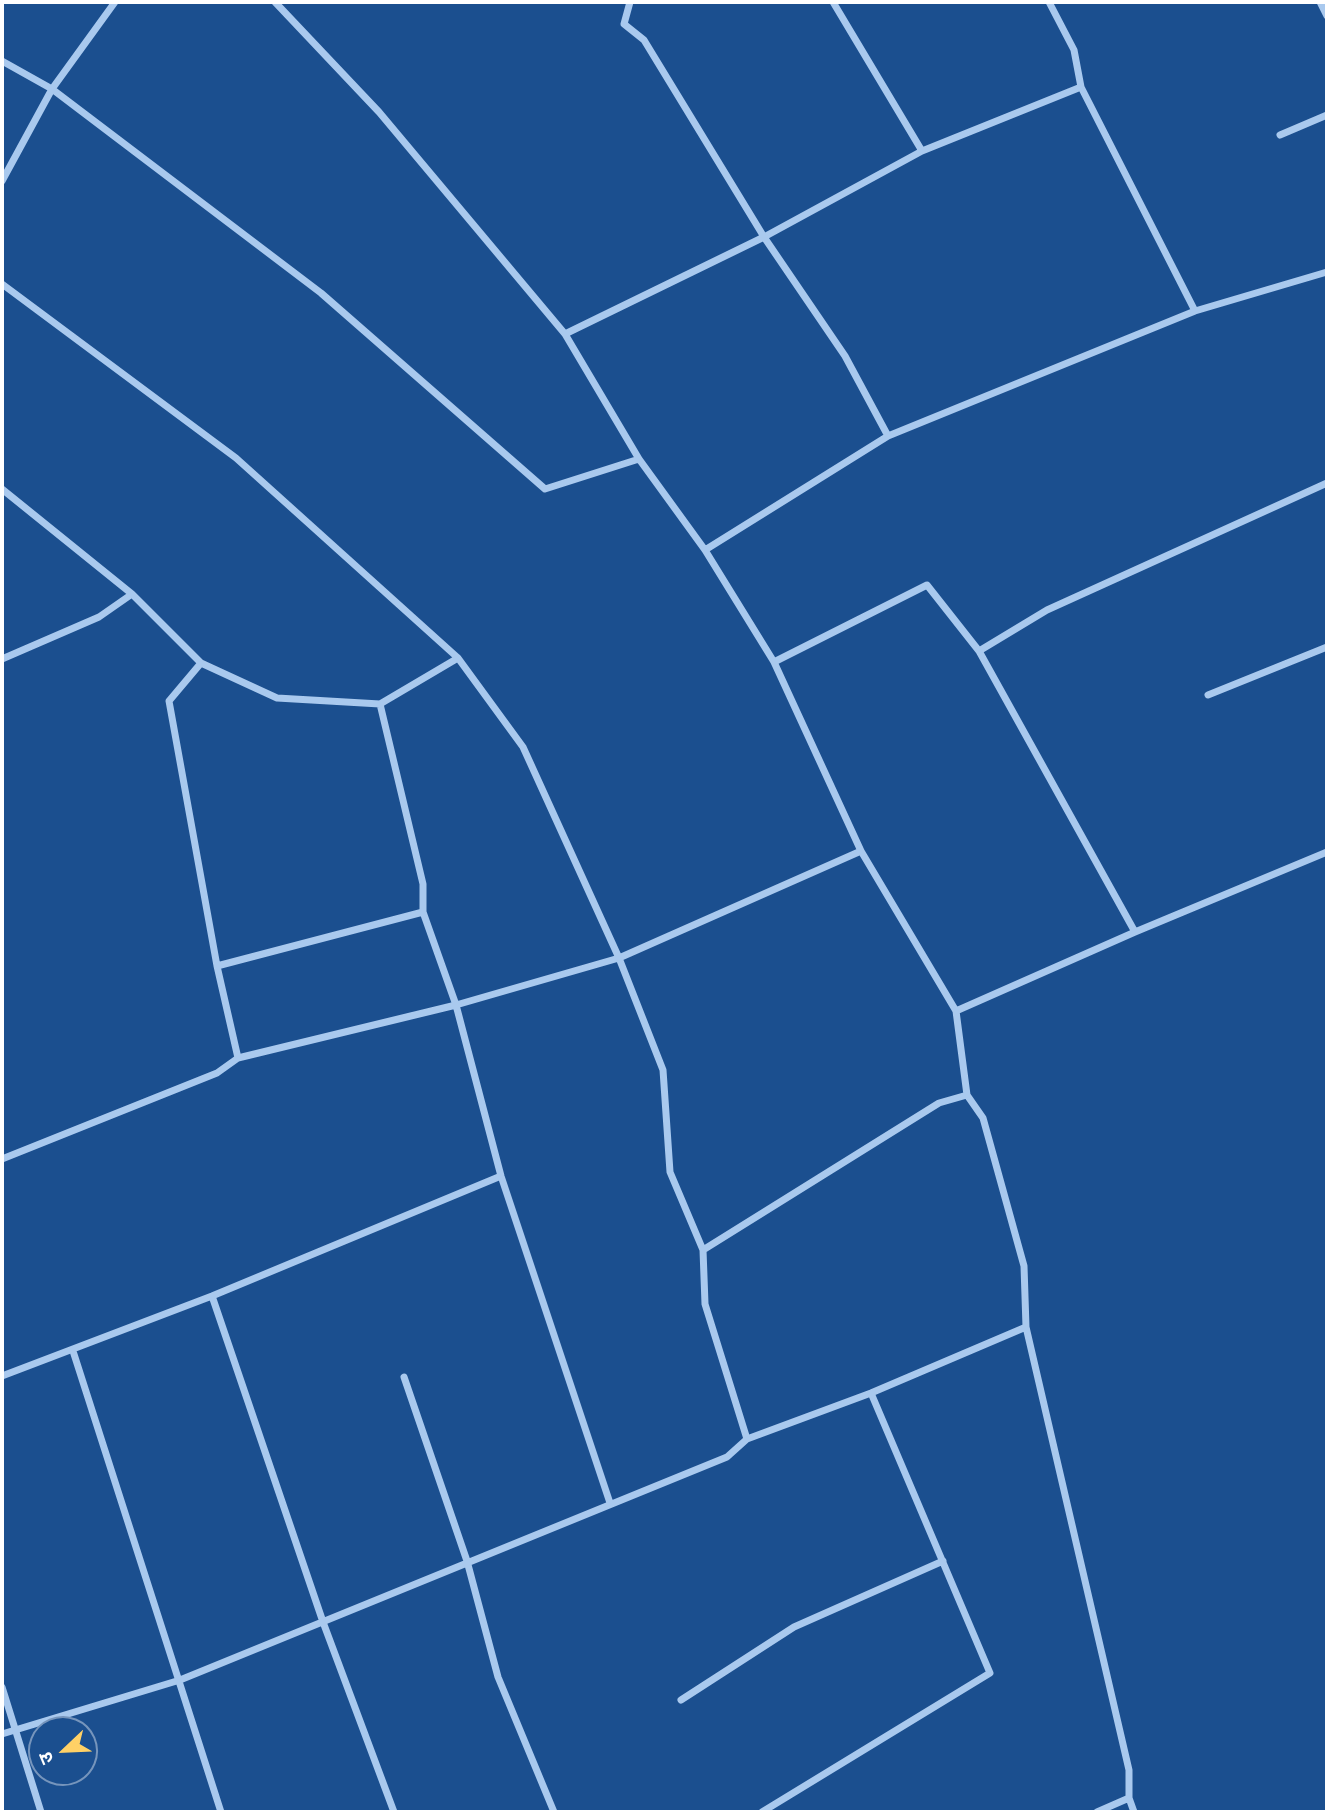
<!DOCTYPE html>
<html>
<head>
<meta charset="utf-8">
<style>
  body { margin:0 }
  #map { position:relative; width:1329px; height:1814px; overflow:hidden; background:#1b4f8f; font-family:"Exo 2","Noto Sans Devanagari",sans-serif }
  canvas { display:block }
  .frame { position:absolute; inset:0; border:4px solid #fff; pointer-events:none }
  .north { position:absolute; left:28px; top:1716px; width:70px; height:70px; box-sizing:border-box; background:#1b4f8f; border:2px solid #7695bc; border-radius:50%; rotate:247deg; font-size:19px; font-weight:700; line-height:28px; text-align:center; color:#fff }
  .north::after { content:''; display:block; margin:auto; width:24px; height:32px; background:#ffd166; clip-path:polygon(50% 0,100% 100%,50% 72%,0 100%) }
</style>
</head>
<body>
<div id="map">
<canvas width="1329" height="1814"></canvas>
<div class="frame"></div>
<div class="north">उ</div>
</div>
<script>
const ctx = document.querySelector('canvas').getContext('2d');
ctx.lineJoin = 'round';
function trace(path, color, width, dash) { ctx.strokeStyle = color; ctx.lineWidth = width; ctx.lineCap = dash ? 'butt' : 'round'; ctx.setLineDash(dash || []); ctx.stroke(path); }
const minor = new Path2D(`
  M275,2L379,112L565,334L639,459L705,550L774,662L861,851L956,1011L967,1095L983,1118L1024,1266L1026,1327L1129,1770V1798L1134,1812
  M630,2L624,24L644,40L764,237L845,356L888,436
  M833,2L922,151
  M1320,2L1327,16
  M2,61L52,89L321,293L545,489L639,459
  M1280,135L1327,115
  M2,181L52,89L115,2
  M2,284L236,458L458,658L523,747L619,958L663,1070L670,1172L703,1250L705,1304L747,1439
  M1195,311L1327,272
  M565,334L764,237L922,151L1081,87
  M2,489L132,594L201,663L277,698L380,704L458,658
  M705,550L888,436L1195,311L1081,87L1074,50L1049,2
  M979,651L1047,610L1327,483
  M2,659L99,617L132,594
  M774,662L927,585L979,651L1135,932
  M201,663L169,701L217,966
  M1208,695L1327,647
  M380,704L423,884V912L456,1005L501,1176L610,1503
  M956,1011L1135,932L1327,852
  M238,1058L217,966L423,912
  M2,1159L217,1073L238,1058L456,1005L619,958L861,851
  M703,1250L939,1103L967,1095
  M212,1296L323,1622L394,1812
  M73,1351L221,1812
  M2,1376L212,1296L501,1176
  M404,1377L467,1561L498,1677L554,1812
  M2,1687L41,1812
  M681,1700L794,1627L943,1561
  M2,1734L180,1680L727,1457L747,1439L871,1393L1026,1327
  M762,1812L990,1673L871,1393
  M1097,1812L1129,1798`);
trace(minor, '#a9c9ee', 7);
</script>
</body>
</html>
